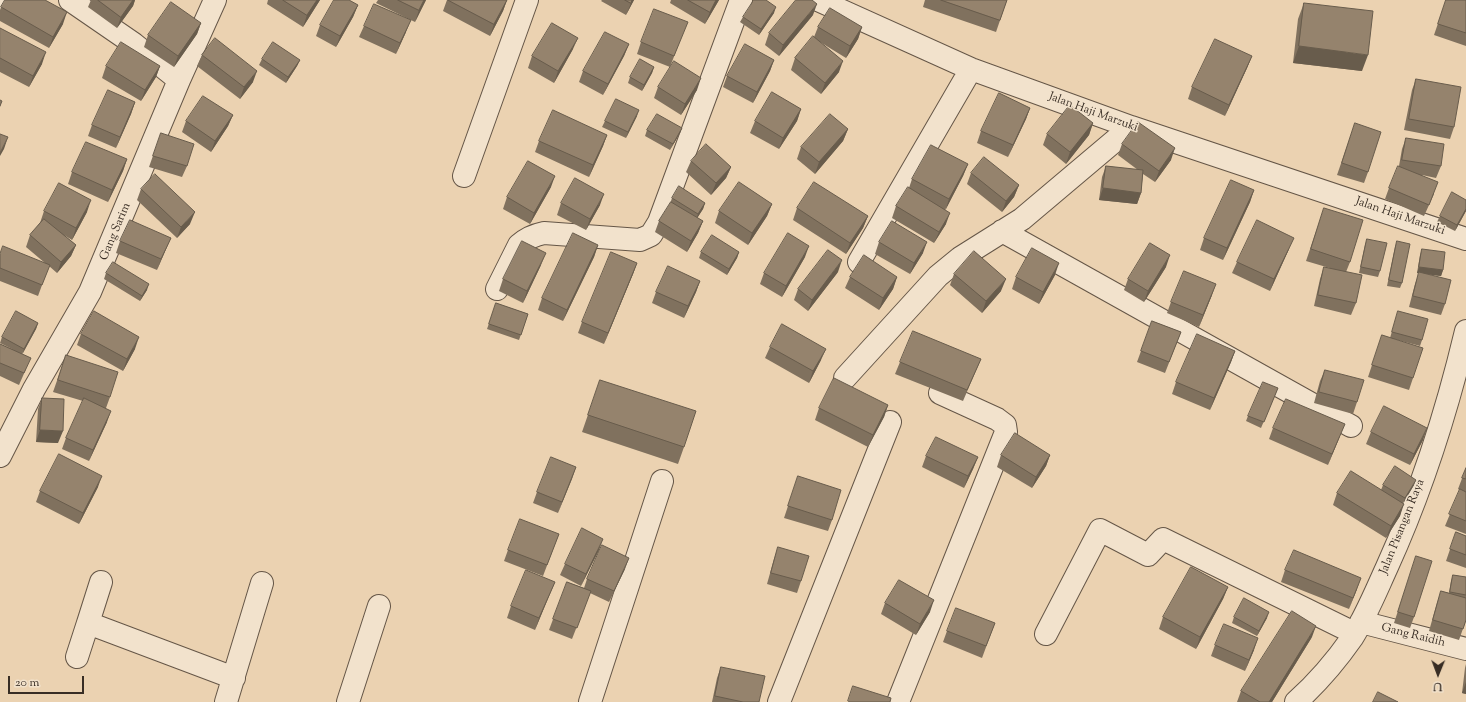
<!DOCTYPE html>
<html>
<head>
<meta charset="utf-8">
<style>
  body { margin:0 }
  #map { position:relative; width:1466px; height:702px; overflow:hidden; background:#ebd2b1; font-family:"Sorts Mill Goudy",serif }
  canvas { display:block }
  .north { position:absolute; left:1418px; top:654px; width:40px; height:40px; -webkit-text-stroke:3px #f2e2cc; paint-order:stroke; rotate:181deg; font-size:11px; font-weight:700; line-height:16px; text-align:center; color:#382d24 }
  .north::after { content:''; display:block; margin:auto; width:14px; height:18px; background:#382d24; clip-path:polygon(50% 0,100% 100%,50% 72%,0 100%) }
  .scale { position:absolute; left:8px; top:676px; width:76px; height:18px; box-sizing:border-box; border:2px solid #382d24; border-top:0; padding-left:5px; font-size:12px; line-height:14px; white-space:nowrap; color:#382d24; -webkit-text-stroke:3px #f2e2cc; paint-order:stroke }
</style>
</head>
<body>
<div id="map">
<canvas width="1466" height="702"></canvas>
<div class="north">U</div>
<div class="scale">20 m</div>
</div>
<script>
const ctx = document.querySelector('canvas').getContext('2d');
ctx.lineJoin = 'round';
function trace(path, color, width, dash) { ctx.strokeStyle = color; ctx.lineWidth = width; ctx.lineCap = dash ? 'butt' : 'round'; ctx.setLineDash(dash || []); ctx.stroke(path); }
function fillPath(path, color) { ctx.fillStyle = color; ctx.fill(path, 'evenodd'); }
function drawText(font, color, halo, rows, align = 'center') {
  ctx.font = font + ' "Sorts Mill Goudy",serif'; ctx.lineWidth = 3; ctx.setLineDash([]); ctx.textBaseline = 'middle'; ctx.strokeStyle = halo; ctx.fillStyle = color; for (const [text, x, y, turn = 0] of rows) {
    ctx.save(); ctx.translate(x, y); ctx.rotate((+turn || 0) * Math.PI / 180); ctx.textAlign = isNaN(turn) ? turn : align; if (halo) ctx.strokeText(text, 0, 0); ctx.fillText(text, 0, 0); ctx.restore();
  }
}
const minor = new Path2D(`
  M70,0L134,44L179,80
  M818,0L971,69L1131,127L1466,239
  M0,3L3,0
  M464,176L527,0
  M1002,231L1351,426
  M859,262L971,69
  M497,289L519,245C527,238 534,235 544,233L640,240L651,235L659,222L741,0
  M845,378L938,276L960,258L1022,219L1131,127
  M0,456L34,389L90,292L179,80L215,0
  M1361,622L1466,649
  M88,623L101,582
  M1046,634L1100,530L1148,555L1163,539L1354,633
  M77,657L88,623L234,678
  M226,702L262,583
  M348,702L379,606
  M590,702L662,481
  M779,702L890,422
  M898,702L1006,432L1005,425L997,419L940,393
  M1296,702C1317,683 1336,661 1352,638C1366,616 1376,591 1387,567C1421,492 1447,411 1466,331`);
const wall = new Path2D(`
  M91,0H135L133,6L117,28L88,7Z
  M268,0H320L303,27L267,4Z
  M378,0H426L415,22L376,3Z
  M447,0H507L503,11L490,36L443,11Z
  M602,0H634L626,15L601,1Z
  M671,0H719L705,24L670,3Z
  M925,0H1007L996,32L923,7Z
  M1446,0H1466V46L1434,35Z
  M1304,3L1362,71L1293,63L1298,19Z
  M358,5L353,17L336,47L316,36L320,25Z
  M1,7L63,24L49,48L0,21V10Z
  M774,13L759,35L740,22L743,17Z
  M813,15L779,56L765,45L769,33Z
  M201,23L197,34L174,67L144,47L148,35Z
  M364,26L406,32L396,54L359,37Z
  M818,27H862L858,39L846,58L820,42L839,72L821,94L791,70L795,58L814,37Z
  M0,28L42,64L29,87L0,72Z
  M683,33L670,67L637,54L641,42Z
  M629,44L624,56L603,95L579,82L583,71Z
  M573,49L554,83L528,68L532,56Z
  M202,55L253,82L240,99L197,66Z
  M1252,56L1247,68L1225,116L1188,99L1192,87Z
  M262,59L300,60L297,66L286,83L259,65Z
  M774,60L770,71L753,103L723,87L727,76Z
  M106,66H160L156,77L141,101L102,78Z
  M654,67L652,73L642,91L628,83L630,77Z
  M1416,79L1454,127L1450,139L1404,130L1412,90Z
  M658,87L697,90L681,115L654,98Z
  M135,102L131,114L116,148L88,136L92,125Z
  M1030,108L1026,119L1008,157L977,143L981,131Z
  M801,109L797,121L779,149L750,133L755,121Z
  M233,115L228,126L211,152L182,132L186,121Z
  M637,116L626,138L602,127L605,121Z
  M1093,123L1089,135L1066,164L1043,145L1047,134Z
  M1355,123L1368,172L1364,183L1337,175Z
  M682,128L680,133L670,150L645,136L647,130Z
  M848,129L843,141L815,174L797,159L801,147Z
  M161,133L187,166L182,177L149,167Z
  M607,135L603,146L589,177L535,152L539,141Z
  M1406,138L1441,166L1436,178L1422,175L1434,194L1424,216L1385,199L1389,188L1399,166L1402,149Z
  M1122,144L1171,160L1155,182L1143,174L1141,193L1137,204L1099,200L1102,177L1106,166L1138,170L1118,155Z
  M127,159L123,171L108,202L68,184L72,172Z
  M691,161L731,167L726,178L711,195L686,172Z
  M968,164L963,176L945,210L946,224L934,243L892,218L896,206L909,188L912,179Z
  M971,173L1019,185L1014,197L1002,212L967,184Z
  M551,187L530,224L503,209L507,197Z
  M141,189L190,224L177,238L137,200Z
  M1254,190L1250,202L1223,260L1200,250L1204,238Z
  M672,198L705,203L703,209L697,218L703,221L698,233L687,252L655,232L659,221L670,204Z
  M1466,200V211L1455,231L1437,222L1440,216Z
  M561,203L600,205L586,230L557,215Z
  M772,204L767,216L748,245L715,223L719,211Z
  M797,208L868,216L863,228L846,254L793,220Z
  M1324,208L1350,262L1346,272L1356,303L1351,315L1314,306L1320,279L1324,267L1333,269L1306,261Z
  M44,211L87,212L72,240L64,235L76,245L71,256L57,273L49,266L38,296L0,281V254L45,263L26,247L30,235L40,223Z
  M171,238L166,249L157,270L116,253L120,241Z
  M1367,239L1380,271L1378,277L1359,273L1365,245Z
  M1397,241L1402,283L1400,288L1387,286L1395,247Z
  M879,242L923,253L910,274L875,254Z
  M598,245L594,257L563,321L538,310L542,298Z
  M1289,249L1270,291L1232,273L1237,262Z
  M1422,249L1443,270L1441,276L1425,274L1445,304L1441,315L1409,307L1415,284L1419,273H1417L1420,255Z
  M701,252H739L737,258L727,275L699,258Z
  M805,257L782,297L760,284L764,273Z
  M637,263L633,274L604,344L578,333L582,322Z
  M541,265L523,303L499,291L503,279Z
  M1166,267L1144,302L1124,290L1128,279Z
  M838,272L808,311L794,300L798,289Z
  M106,273L147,290L140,301L104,279Z
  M954,274L1001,291L982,313L950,285Z
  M1055,275L1039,304L1012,289L1016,277Z
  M850,277H897L893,289L879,310L845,288Z
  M700,281L696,292L684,318L652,303L656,292Z
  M1212,295L1199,327L1167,313L1171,302Z
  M496,303L528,314L519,340L487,329Z
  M1398,311L1422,340L1420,346L1394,339L1413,378L1409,390L1368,377L1382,335L1390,338Z
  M1152,321L1181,332L1165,373L1137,362Z
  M38,323L36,329L22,354L26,369L19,385L0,376V344L14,350L0,343L2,337Z
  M81,334L135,349L123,371L77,345Z
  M770,347L821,360L809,383L765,358Z
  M1235,351L1231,362L1210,410L1172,394L1176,382Z
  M66,355L110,397L106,408L107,422L89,461L62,449L66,438L83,401L53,392Z
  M981,359L963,401L895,374L900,362Z
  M1325,370L1357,402L1353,414L1314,403L1320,381Z
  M600,380L684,447L678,464L582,432Z
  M1278,388L1261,428L1246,421L1248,416Z
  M42,398L58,443L36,442L38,409Z
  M888,405L884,417L868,447L815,420L819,408Z
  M1273,428L1340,436L1328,465L1269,439Z
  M1371,432L1423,440L1410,465L1366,444Z
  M1001,455H1050L1046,466L1032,488L997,467Z
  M926,456L978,457L973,469L964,488L922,467Z
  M576,467L558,513L533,503L537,492Z
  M1466,468V534L1445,526L1460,490L1458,489Z
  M798,476L832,520L828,531L784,518Z
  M1383,485H1414L1403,503L1400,516L1386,538L1333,505L1337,493L1381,490Z
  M98,487L79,524L36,502L40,491Z
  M1456,532L1466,536V568L1446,561Z
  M559,534L543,576L504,561L508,550Z
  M778,547L801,581L797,593L767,584L774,559Z
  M599,550L581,586L560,575L565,564Z
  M1416,556L1414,617L1410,628L1394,623Z
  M625,569L609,602L590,593L572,639L549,630L567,582L584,588L587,579Z
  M1285,570L1357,589L1349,609L1281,582Z
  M1453,575L1466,577V620L1459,640L1429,631L1437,603L1441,591L1449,593L1451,581Z
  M555,582L535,630L507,618L511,606Z
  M1228,587L1223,599L1196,649L1159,629L1163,617Z
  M885,603L930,612L916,635L881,614Z
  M1234,617L1267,618L1257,636L1232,623Z
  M995,623L982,658L943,642L947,631Z
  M1312,637L1272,702H1237L1241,691Z
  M1215,645L1254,650L1245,671L1211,656Z
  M1466,664V694L1462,693L1465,668Z
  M721,667L759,702H712L717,678Z`);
const shadedWall = new Path2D(`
  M133,0H135L133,6L117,28L121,17Z
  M317,0H320L303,27L307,15Z
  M424,0H426L415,22L419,10Z
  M507,0L503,11L490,36L494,24Z
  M632,0H634L626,15L631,3Z
  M716,0H719L705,24L710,12Z
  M817,4L813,15L779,56L783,45Z
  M358,5L353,17L336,47L340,36Z
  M776,7L774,13L759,35L761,29Z
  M67,12L63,24L49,48L53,37Z
  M411,20L406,32L396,54L400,43Z
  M201,23L197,34L174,67L178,56Z
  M862,27L858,39L846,58L850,46Z
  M578,38L573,49L554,83L558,71Z
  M629,44L624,56L603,95L608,84Z
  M1299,46L1368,55L1362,71L1293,63Z
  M46,52L42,64L29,87L33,76Z
  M1252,56L1247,68L1225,116L1229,105Z
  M300,60L297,66L286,83L288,77Z
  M774,60L770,71L753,103L757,92Z
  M843,61L839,72L821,94L825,83Z
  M160,66L156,77L141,101L145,90Z
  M654,67L652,73L642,91L644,85Z
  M257,71L253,82L240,99L244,87Z
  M701,78L697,90L681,115L685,104Z
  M135,102L131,114L116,148L120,137Z
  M1030,108L1026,119L1008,157L1013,145Z
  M801,109L797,121L779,149L783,138Z
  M639,110L637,116L626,138L628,132Z
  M233,115L228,126L211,152L215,141Z
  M1093,123L1089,135L1066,164L1070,152Z
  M682,128L680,133L670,150L673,144Z
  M848,129L843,141L815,174L819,162Z
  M607,135L603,146L589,177L593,165Z
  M8,137L4,149L0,156V153Z
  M1175,148L1171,160L1155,182L1159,171Z
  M127,159L123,171L108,202L112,190Z
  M968,164L963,176L945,211L949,199Z
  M731,167L726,178L711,195L716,183Z
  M555,176L551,187L530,224L534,213Z
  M1019,185L1014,197L1002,212L1006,201Z
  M1103,188L1141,193L1137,204L1099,200Z
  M1254,190L1250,202L1223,260L1227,248Z
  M604,194L600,205L586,230L590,219Z
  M91,200L87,212L72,240L76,228Z
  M705,203L703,209L696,220L698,214Z
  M772,204L767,216L748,245L752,233Z
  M1466,209V211L1455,231L1457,225Z
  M195,212L190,224L177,238L181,227Z
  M950,213L946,224L934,243L939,232Z
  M868,216L863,228L846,254L850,243Z
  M703,221L698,233L687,252L691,241Z
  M171,238L166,249L157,270L161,259Z
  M1294,238L1289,249L1270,291L1274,279Z
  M927,242L923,253L910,274L914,263Z
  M76,245L71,256L57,273L61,262Z
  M598,245L594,257L563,321L567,310Z
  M809,246L805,257L782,297L786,286Z
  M739,252L737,258L727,275L729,269Z
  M546,253L541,265L523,303L527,291Z
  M1170,255L1166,267L1144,302L1148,291Z
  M842,260L838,272L808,311L812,300Z
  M637,263L633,274L604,344L608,333Z
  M1059,263L1055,275L1039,304L1043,292Z
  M1419,267L1443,270L1441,276L1417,273Z
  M897,277L893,289L879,310L883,298Z
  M1006,279L1001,291L982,313L986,301Z
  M700,281L696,292L684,318L688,306Z
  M149,284L147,290L140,301L142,296Z
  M1216,284L1212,295L1199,327L1203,315Z
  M38,323L36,329L22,355L24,349Z
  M139,337L135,349L123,371L127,359Z
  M826,349L821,360L809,383L813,371Z
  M1235,351L1231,362L1210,410L1214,398Z
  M888,405L884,417L868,447L873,435Z
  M111,411L107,422L89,461L93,450Z
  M1345,424L1340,436L1328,465L1332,454Z
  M1427,428L1423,440L1410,465L1414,454Z
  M40,430L63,431L58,443L36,442Z
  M1050,455L1046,466L1032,488L1036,477Z
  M978,457L973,469L964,488L968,476Z
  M576,467L572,479L558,513L562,502Z
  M102,476L98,487L79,524L83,513Z
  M1416,480L1414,485L1403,504L1405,498Z
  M1404,504L1400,516L1386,538L1391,526Z
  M603,539L599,550L581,586L586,574Z
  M629,558L625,569L609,602Z
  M1361,578L1357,589L1349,609L1353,598Z
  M555,582L550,593L535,630L539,618Z
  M1228,587L1223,599L1196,649L1200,637Z
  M934,600L930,612L916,635L920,624Z
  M1269,612L1267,618L1257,636L1259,631Z
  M1316,626L1312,637L1272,702H1269Z
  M1258,638L1254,650L1245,671L1249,660Z
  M1466,682V694L1462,693Z`);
const building = new Path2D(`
  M5,0H45L67,12L53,37L1,7Z
  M98,0H133L121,17Z
  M283,0H317L307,15Z
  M334,0H349L358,5L340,36L320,25Z
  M398,0H424L419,10Z
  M448,0H507L494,24Z
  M625,0H632L631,3Z
  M688,0H716L710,12Z
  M754,0H766L776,7L761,29L743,17Z
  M796,0H812L817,4L783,45L769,33Z
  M941,0H1007L1000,20Z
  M1446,0H1466V33L1438,24Z
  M171,2L201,23L178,56L148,35Z
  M1304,3L1373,11L1368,55L1299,46Z
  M374,4L411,20L400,43L364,26Z
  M830,8L862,27L850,46L818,27Z
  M654,9L688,22L674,56L641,42Z
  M552,23L578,38L558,71L532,56Z
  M0,28L46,52L33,76L0,58Z
  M605,32L629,44L608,84L583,71Z
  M813,36L843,61L825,83L795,58Z
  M215,38L257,71L244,87L202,55Z
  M1215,39L1252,56L1229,105L1192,87Z
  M121,42L160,66L145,90L106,66Z
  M273,42L300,60L288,77L262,59Z
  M745,44L774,60L757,92L727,76Z
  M640,59L654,67L644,85L630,77Z
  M674,61L701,78L685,104L658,87Z
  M1416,79L1461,87L1454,127L1409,119Z
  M108,90L135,102L120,137L92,125Z
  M772,92L801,109L783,138L755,121Z
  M999,93L1030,108L1013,145L981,131Z
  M203,96L233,115L215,141L186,121Z
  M616,99L639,110L628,132L605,121Z
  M0,100L2,101L0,106Z
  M1070,105L1093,123L1070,152L1047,134Z
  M553,110L607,135L593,165L539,141Z
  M657,114L682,128L673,144L647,130Z
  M830,114L848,129L819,162L801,147Z
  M1138,122L1175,148L1159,171L1122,144Z
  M1355,123L1381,132L1368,172L1342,163Z
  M161,133L194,144L187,166L153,156Z
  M0,134L8,137L0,153Z
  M1406,138L1444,144L1441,166L1402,160Z
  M86,142L127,159L112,190L72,172Z
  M706,144L731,167L716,183L691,161Z
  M931,145L968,164L949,199L912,179Z
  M984,157L1019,185L1006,201L971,173Z
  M528,161L555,176L534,213L507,197Z
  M1106,166L1143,170L1141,193L1103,188Z
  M1398,166L1438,182L1429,205L1389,188Z
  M155,174L195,212L181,227L141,189Z
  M575,178L604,194L590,219L561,203Z
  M1231,180L1254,190L1227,248L1204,238Z
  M739,182L772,204L752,233L719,211Z
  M814,182L868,216L850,243L797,208Z
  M59,183L91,200L76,228L44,211Z
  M679,186L705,203L698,214L672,198Z
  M908,187L950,213L939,232L896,206Z
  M1452,192L1466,200V209L1457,225L1440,216Z
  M671,202L703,221L691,241L659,221Z
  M1324,208L1363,220L1350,262L1311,249Z
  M44,219L76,245L61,262L30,235Z
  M130,220L171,238L161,259L120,241Z
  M1257,220L1294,238L1274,279L1237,262Z
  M892,221L927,242L914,263L879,242Z
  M573,233L598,245L567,310L542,298Z
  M788,233L809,246L786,286L764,273Z
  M712,235L739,252L729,269L701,252Z
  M1367,239L1387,243L1380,271L1361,267Z
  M522,241L546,253L527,291L503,279Z
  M1397,241L1410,244L1402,283L1389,280Z
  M1150,243L1170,255L1148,291L1128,279Z
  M3,246L50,265L42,285L0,268V254Z
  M1032,248L1059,263L1043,292L1016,277Z
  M1422,249L1445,252L1443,270L1419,267Z
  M828,250L842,260L812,300L798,289Z
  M974,251L1006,279L986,301L954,274Z
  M611,252L637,263L608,333L582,322Z
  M864,255L897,277L883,298L850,277Z
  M113,262L149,284L142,296L106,273Z
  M668,266L700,281L688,306L656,292Z
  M1324,267L1362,275L1356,303L1318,295Z
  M1184,271L1216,284L1203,315L1171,302Z
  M1419,272L1451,280L1445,304L1413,296Z
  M496,303L528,314L521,335L489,324Z
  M16,311L38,323L24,349L2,337Z
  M94,311L139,337L127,359L81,334Z
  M1398,311L1428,319L1422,340L1392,332Z
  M1152,321L1181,332L1169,362L1141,351Z
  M782,324L826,349L813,371L770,347Z
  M913,331L981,359L967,390L900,362Z
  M1197,334L1235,351L1214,398L1176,382Z
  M1382,335L1423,348L1413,378L1372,365Z
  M0,344L31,358L24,373L0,363Z
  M66,355L118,372L110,397L58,380Z
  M1325,370L1364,380L1357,402L1319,392Z
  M834,378L888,405L873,435L819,408Z
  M600,380L696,411L684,447L588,415Z
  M1263,382L1278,388L1264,422L1248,416Z
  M42,398L64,399L63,431L40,430Z
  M84,398L111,411L93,450L66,438Z
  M1286,399L1345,424L1332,454L1273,428Z
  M1384,406L1427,428L1414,454L1371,432Z
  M1015,433L1050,455L1036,477L1001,455Z
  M936,437L978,457L968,476L926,456Z
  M59,454L102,476L83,513L40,491Z
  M551,457L576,467L562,502L537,492Z
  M1395,466L1416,480L1405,498L1383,485Z
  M1466,468V479L1462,478Z
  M1351,471L1404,504L1391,526L1337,493Z
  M798,476L841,490L832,520L788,506Z
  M1460,489L1466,492V521L1449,514Z
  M520,519L559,534L547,565L508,550Z
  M582,528L603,539L586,574L565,564Z
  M1456,532L1466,536V555L1450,549Z
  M602,545L629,558L614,591L587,579Z
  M778,547L809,556L801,581L771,573Z
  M1294,550L1361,578L1353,598L1285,570Z
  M1416,556L1432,561L1414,617L1398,612Z
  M1191,567L1228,587L1200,637L1163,617Z
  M526,570L555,582L539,618L511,606Z
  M1453,575L1466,577V595L1450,592Z
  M899,580L934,600L920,624L885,603Z
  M567,582L591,591L577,628L553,619Z
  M1441,591L1466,598V620L1463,629L1433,620Z
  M1244,598L1269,612L1259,631L1234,617Z
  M956,608L995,623L986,646L947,631Z
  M1292,611L1316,626L1269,702H1260L1241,691Z
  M1224,624L1258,638L1249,660L1215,645Z
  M721,667L765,676L759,702H743L715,696Z
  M853,686L891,698L890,702H850L848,701Z
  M1378,692L1398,702H1373Z`);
const streetNames = [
  ["Jalan Haji Marzuki",1093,113,20],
  ["Jalan Haji Marzuki",1400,217,19],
  ["Gang Sarim",116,232,-67],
  ["Jalan Pisangan Raya",1403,527,-68],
  ["Gang Raidih",1413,636,14]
];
trace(minor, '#655647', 24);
trace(minor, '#f2e2cc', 22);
fillPath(wall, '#80715e');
fillPath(shadedWall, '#685c4c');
fillPath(building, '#95836d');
trace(building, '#685c4c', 1);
drawText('12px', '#382d24', '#f2e2cc', streetNames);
</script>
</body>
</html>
